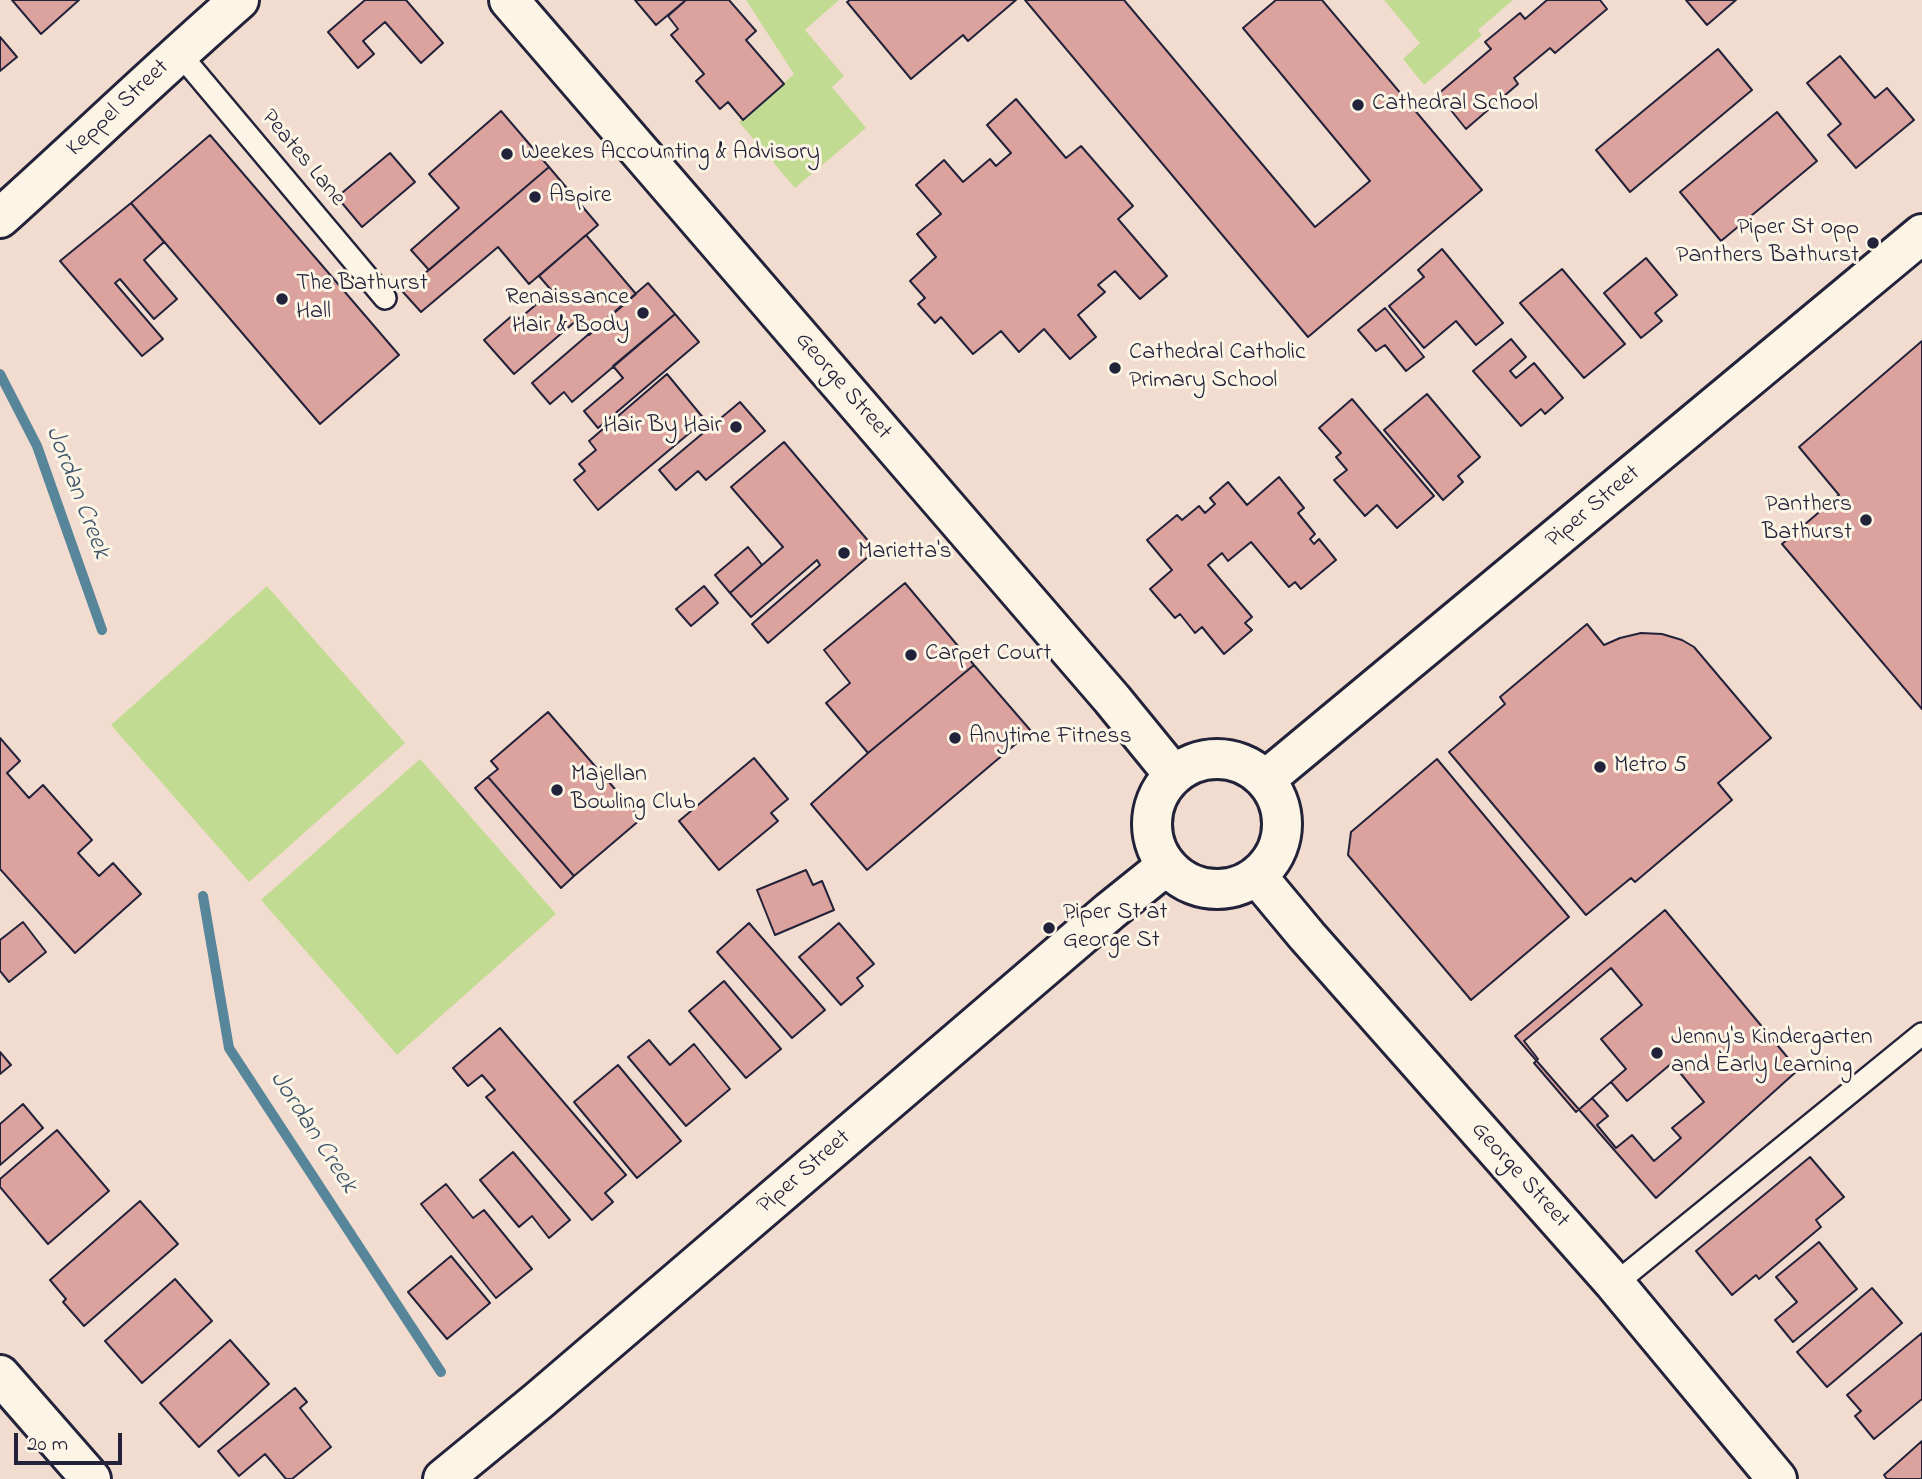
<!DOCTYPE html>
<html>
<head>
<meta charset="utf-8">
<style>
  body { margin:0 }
  #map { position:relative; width:1922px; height:1479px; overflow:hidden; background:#f2dccf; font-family:"Indie Flower",sans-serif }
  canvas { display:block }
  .scale { position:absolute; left:14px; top:1433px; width:108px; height:32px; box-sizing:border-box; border:4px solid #22223b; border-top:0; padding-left:9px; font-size:21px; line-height:24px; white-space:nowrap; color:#22223b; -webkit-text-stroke:5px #fcf5e5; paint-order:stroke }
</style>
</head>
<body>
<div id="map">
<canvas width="1922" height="1479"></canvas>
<div class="scale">20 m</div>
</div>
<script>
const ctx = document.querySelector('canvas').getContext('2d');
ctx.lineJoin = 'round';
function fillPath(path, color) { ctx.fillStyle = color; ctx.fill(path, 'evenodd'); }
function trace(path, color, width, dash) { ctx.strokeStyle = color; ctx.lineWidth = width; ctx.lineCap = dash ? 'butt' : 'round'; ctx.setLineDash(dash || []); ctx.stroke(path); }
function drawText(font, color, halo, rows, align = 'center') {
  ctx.font = font + ' "Indie Flower",sans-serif'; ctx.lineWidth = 6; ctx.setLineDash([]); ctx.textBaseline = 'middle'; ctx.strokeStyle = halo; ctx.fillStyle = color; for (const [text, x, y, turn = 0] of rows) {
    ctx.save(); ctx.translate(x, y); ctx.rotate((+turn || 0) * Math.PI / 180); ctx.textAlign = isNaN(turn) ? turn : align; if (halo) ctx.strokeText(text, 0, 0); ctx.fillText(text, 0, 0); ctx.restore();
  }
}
const green = new Path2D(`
  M746,0H839L805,30L844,76L832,87L866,128L795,188L739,122L794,74Z
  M1384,0H1513L1478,30L1482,35L1424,85L1403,59L1420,43Z
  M267,586L405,743L249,882L111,725Z
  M420,759L556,914L397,1055L261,900Z`);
const stream = new Path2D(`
  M0,374L37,446L102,630
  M203,896L229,1048L441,1372`);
const building = new Path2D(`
  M12,0H79L41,34Z
  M365,0H406L443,43L421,63L385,22L363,41L374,54L358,68L328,32Z
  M635,0H686L656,25Z
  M686,0H729L756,31L746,40L784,84L743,120L728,102L720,109L696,81L704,74L671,35L678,29L668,16Z
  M850,0H1016L968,41L963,35L911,79L847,2Z
  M1025,0H1124L1315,227L1370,181L1243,28L1276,0H1322L1482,190L1308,337Z
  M1547,0H1600L1607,9L1555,53L1550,48L1514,78L1518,84L1466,129L1438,94L1491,49L1485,42L1520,13L1525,19Z
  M1686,0H1736L1707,25Z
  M0,37L17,57L0,71Z
  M1718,49L1752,90L1630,192L1596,150Z
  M1840,56L1875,98L1887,88L1914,120L1856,168L1828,135L1841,124L1807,83Z
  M1016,99L1066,158L1081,146L1133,206L1118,219L1167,276L1140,299L1115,271L1098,285L1105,292L1078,315L1096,337L1070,359L1044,329L1019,352L1001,331L973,354L941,317L935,323L918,304L925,298L910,281L936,257L917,234L941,214L916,185L944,160L963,182L990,159L996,166L1011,153L987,125Z
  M501,111L549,167L429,270L411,250L459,208L429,174Z
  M1777,112L1817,161L1721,241L1680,192Z
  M210,135L399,355L320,424L131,203Z
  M390,153L415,182L362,227L337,197Z
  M549,167L598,225L529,284L498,247L421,312L403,292Z
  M131,203L164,242L144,260L177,299L154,319L120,279L115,283L163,339L142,356L60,261Z
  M586,235L636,294L589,335L577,320L514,374L484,340L514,314L519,319L552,291L539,276Z
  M1442,249L1503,323L1476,345L1456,321L1424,348L1389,306L1424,277L1418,270Z
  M1646,258L1677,295L1655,313L1662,321L1641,338L1604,293Z
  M1562,269L1625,344L1584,378L1520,303Z
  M648,283L675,314L572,402L564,392L550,404L532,383Z
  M1385,308L1424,357L1406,371L1385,345L1376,351L1358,330Z
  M675,314L699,342L598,428L584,411L623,378L613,366Z
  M1511,339L1526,357L1510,371L1516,378L1534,363L1563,398L1545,414L1541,409L1521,426L1473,371Z
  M1922,341V709L1782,544L1839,495L1799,447Z
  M667,374L705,420L598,510L574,480L585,471L579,464L596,450L589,441Z
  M1427,394L1480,457L1458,476L1463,482L1443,500L1384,430Z
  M1352,399L1434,496L1397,528L1377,505L1365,516L1334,480L1347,470L1336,457L1341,453L1319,428Z
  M740,402L765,431L706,480L698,471L676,490L659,470Z
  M784,442L876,550L768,643L752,624L820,565L817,560L751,617L730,593L783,547L731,487Z
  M1279,477L1304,508L1298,513L1315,534L1310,539L1314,544L1319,539L1336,560L1301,589L1295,582L1289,587L1251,542L1228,561L1222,553L1208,565L1252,617L1245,623L1252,630L1224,654L1202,627L1195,633L1180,614L1175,618L1150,589L1172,570L1147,540L1177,515L1182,520L1199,506L1205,513L1215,504L1210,498L1228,482L1247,505Z
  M748,547L762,565L730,593L715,575Z
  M905,583L974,665L868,753L826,703L850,683L824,650Z
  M704,586L718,603L691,626L676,609Z
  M1587,624L1604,645L1620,638L1641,633L1662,634L1682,640L1694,647L1771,738L1718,783L1732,800L1635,882L1631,878L1586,915L1449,752L1505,704L1500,697Z
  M974,665L1031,731L867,870L811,804L868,753Z
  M548,712L641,819L574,876L488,777L498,769L491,761Z
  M0,738L20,761L7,773L29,798L43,785L92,840L78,853L99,876L113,863L141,894L75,953L0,869Z
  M754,758L788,799L771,813L778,821L719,870L679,821Z
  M1437,759L1569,917L1471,1000L1348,855L1351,832Z
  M488,777L574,876L561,888L475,788Z
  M806,870L813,885L822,881L834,910L775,935L757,890Z
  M1665,910L1798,1070L1656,1198L1515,1036Z
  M23,922L46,952L9,982L0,971V940Z
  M749,923L825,1010L792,1038L717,952Z
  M839,923L874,964L857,978L863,986L841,1005L799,957Z
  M1611,968L1642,1005L1601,1039L1626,1069L1576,1112L1534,1063L1538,1059L1524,1041Z
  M724,981L781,1049L746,1078L689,1011Z
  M500,1028L626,1175L605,1193L613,1202L592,1220L486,1097L495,1090L482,1075L468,1086L453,1068Z
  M649,1040L670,1065L694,1044L730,1089L686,1126L628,1057Z
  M0,1052L11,1065L0,1074Z
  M1672,1063L1704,1102L1672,1128L1681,1138L1654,1161L1632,1135L1616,1148L1597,1125L1608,1116L1592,1098L1611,1082L1627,1101Z
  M618,1065L681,1141L637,1178L574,1102Z
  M23,1104L43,1128L0,1165V1124Z
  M57,1130L109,1191L48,1244L0,1187V1179Z
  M513,1152L570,1220L549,1238L532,1216L519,1227L480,1180Z
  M1810,1157L1844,1197L1816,1220L1821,1227L1759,1279L1756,1275L1732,1295L1696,1251Z
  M446,1184L473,1218L484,1210L532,1269L496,1298L421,1204Z
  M140,1201L178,1244L84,1326L63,1302L66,1299L50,1280Z
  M1819,1242L1857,1289L1793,1342L1775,1320L1797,1302L1776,1277Z
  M451,1256L490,1303L447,1339L408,1292Z
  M175,1279L212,1321L142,1383L105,1341Z
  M1872,1288L1902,1323L1827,1387L1797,1352Z
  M1922,1333V1399L1874,1439L1855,1416L1861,1411L1847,1395Z
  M230,1340L269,1384L199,1447L160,1403Z
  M295,1388L307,1402L300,1408L331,1447L292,1479H286L265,1454L239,1476L218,1451Z
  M1922,1441V1479H1887L1884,1475Z`);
const service = new Path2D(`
  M179,53L385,298
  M1615,1284L1922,1034`);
const minor = new Path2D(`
  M509,0L1112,699L1174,775
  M0,218C80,146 158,71 239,0
  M1152 824a65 65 0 1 1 130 0a65 65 0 1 1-130 0Z
  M1265,780L1922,234
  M1257,876L1307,936L1615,1284L1777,1479
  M0,1375L91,1479
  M443,1479L538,1401L1110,911L1166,866`);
const markers = [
  [1358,105,7,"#22223b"],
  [507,154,7,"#22223b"],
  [535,197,7,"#22223b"],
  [1873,243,7,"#22223b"],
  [282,299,7,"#22223b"],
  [643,313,7,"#22223b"],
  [1115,368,7,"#22223b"],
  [736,427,7,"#22223b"],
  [1866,520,7,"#22223b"],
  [844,553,7,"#22223b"],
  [911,655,7,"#22223b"],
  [955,738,7,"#22223b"],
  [1600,767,7,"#22223b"],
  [557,790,7,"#22223b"],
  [1049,928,7,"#22223b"],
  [1657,1053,7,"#22223b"]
];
const poiNames = [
  ["Cathedral School",1372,105],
  ["Weekes Accounting & Advisory",521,154],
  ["Aspire",549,197],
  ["Piper St opp",1859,229,"right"],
  ["Panthers Bathurst",1859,257,"right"],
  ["The Bathurst",296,285],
  ["Hall",296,313],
  ["Renaissance",629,299,"right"],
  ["Hair & Body",629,327,"right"],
  ["Cathedral Catholic",1129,354],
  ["Primary School",1129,382],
  ["Hair By Hair",722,427,"right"],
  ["Panthers",1852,506,"right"],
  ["Bathurst",1852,534,"right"],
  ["Marietta's",858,553],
  ["Carpet Court",925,655],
  ["Anytime Fitness",969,738],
  ["Metro 5",1614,767],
  ["Majellan",571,776],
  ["Bowling Club",571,804],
  ["Piper St at",1063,914],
  ["George St",1063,942],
  ["Jenny's Kindergarten",1671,1039],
  ["and Early Learning",1671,1067]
];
const streetNames = [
  ["Keppel Street",119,109,-43],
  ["Peates Lane",302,159,50],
  ["George Street",842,387,49],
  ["Piper Street",1594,508,-40],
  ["Piper Street",805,1173,-41],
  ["George Street",1519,1176,48]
];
const waterNames = [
  ["Jordan Creek",76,493,69],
  ["Jordan Creek",312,1133,57]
];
fillPath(green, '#c2db92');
trace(stream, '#57859a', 10);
fillPath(building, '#dca29d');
trace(building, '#22223b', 2);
trace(service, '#22223b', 26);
trace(minor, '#22223b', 44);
trace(service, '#fcf5e5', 21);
trace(minor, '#fcf5e5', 38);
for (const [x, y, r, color] of markers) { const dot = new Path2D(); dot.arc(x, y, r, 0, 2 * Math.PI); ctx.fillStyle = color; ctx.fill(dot); trace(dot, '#fcf5e5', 2.5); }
drawText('24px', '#22223b', '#fcf5e5', poiNames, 'left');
drawText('24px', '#22223b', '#fcf5e5', streetNames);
drawText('italic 26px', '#3d546b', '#fcf5e5', waterNames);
</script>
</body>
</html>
